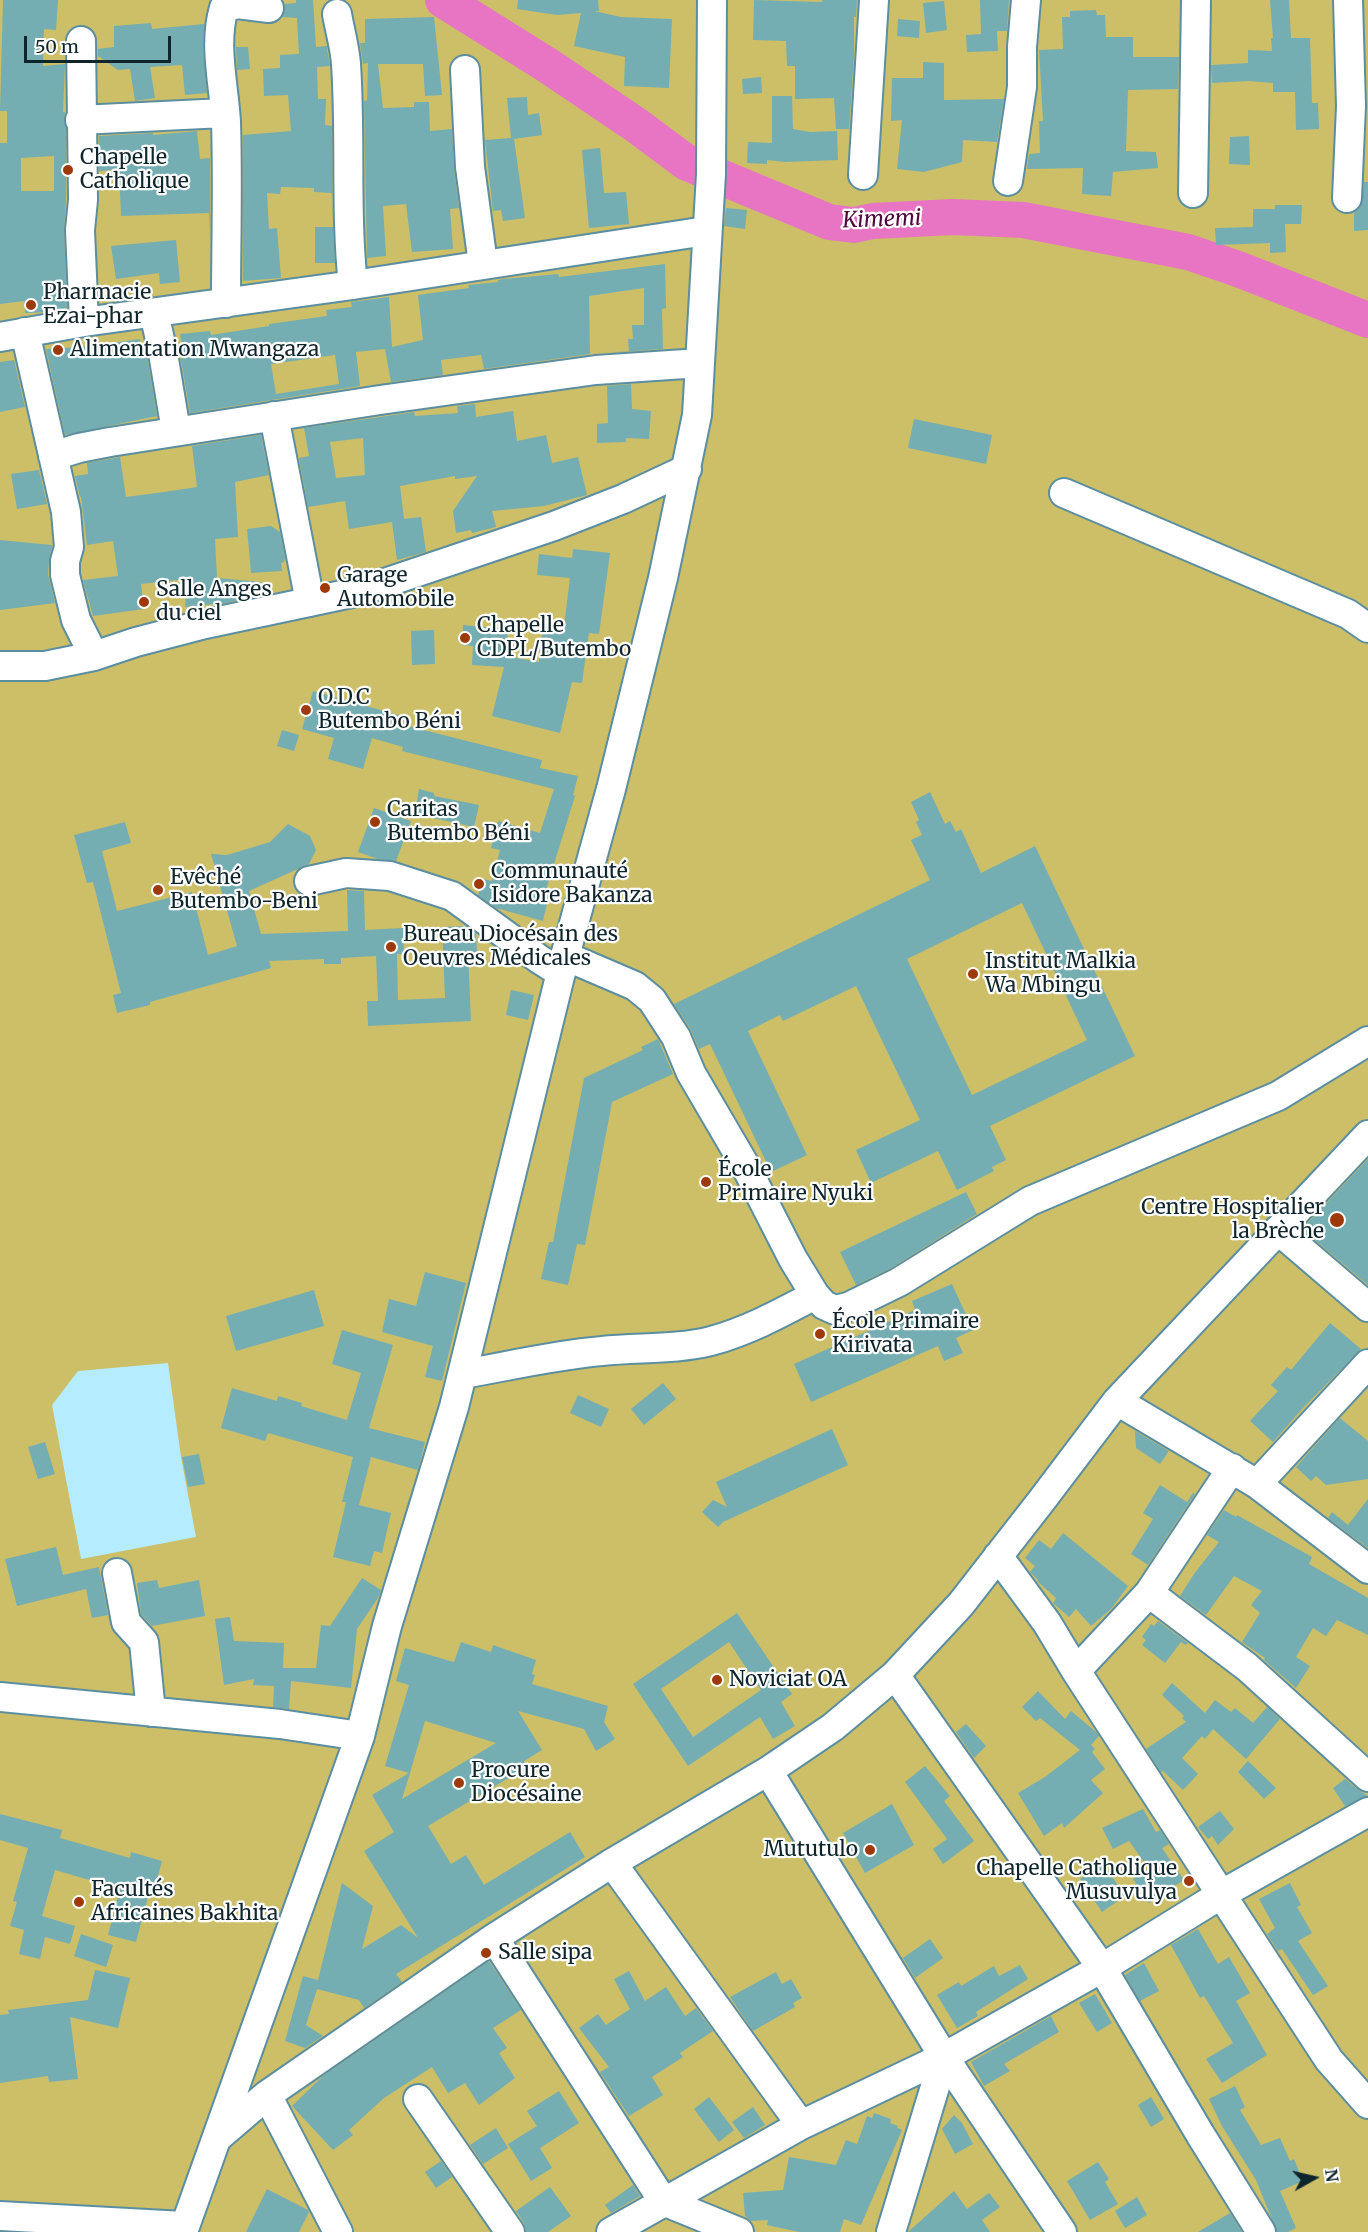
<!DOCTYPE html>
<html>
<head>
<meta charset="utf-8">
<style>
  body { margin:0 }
  #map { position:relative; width:1368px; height:2232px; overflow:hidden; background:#b6ecff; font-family:Merriweather,serif }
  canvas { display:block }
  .north { position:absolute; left:1284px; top:2148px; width:60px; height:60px; -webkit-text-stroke:4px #fff; paint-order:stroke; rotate:82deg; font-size:16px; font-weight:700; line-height:24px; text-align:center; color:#0f252c }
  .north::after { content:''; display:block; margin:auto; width:21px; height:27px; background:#0f252c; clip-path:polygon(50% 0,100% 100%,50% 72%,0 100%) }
  .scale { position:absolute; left:24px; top:36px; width:147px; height:27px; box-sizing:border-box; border:3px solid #0f252c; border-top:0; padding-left:8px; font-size:18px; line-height:21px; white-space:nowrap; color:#0f252c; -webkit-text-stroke:4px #fff; paint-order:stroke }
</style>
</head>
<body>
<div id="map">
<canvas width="1368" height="2232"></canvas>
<div class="north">N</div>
<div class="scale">50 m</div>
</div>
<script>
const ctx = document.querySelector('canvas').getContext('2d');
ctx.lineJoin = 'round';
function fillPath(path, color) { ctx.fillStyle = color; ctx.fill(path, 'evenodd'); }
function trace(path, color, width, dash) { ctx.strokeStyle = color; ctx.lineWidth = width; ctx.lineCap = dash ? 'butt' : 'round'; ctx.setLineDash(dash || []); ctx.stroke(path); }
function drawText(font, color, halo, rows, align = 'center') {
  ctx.font = font + ' Merriweather,serif'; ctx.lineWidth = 4.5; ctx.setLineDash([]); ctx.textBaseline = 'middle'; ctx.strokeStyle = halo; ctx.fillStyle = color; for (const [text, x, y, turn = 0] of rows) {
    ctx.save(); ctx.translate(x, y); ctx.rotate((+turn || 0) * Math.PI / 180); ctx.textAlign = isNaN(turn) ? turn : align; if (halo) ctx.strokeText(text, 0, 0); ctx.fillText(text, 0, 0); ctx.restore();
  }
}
const green = new Path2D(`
  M0,0H1368V2232H0ZM168,1363L181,1457L196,1537L81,1559L52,1405L78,1371Z`);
const river = new Path2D(`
  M443,0L547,65L636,125L687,163L829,222L854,225L873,221L953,217L1023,220L1188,252L1238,269L1368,320`);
const building = new Path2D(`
  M3,0H58L56,30L44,29L43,66L65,64L63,112H65L64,120L66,128V199L64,231L67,308L49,312L25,313L24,301L0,304V143H7V111H0ZM54,156V191H21V158Z
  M296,0H313L316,47L327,46V49L330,66L317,67L318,99H326L325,125L332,126V193L314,192V188L281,187L280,194L267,193L269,229L277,228L281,278L243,281V135L291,131L288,95L264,96L263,69L280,68V55L299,54L297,18L282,17L285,11V4L296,3Z
  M518,0H598L599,11H594L621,17L672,19L669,88L624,86L625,57L574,46L581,13L557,15L517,9Z
  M754,0L822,2V0H857L856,17H854V56L849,129H836L834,98L795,99V66H787L786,41L753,40Z
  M980,0H1009L1007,31H997L998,51L967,52L966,35L981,34Z
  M1270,0H1289L1291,38H1310L1312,103H1318L1319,129L1296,130L1295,92H1273V83L1248,81L1212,83L1211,65L1248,63V50L1272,51L1271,38H1273Z
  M944,1L947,30L926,33L923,3Z
  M1096,10L1097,15H1105L1106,37H1133V57H1179L1178,89L1128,90L1126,151L1156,152L1158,168L1113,172L1111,196L1082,194L1083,168L1027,169L1029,154L1040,153L1039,121H1043L1039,50L1063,49L1062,17H1070V11Z
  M434,17L442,95L425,96L423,64H378L383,108L414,107V102H429L430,131L452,129L454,169L459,208L450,209L453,249L412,252L406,204L383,206L386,256L367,258L364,101L367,100L368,63L363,64L360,43H365V19Z
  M898,19L920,21L919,38L897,36Z
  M151,23L152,29L204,24L203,51L207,93L185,95L182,65L150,67L155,98L135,101L130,69L118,70L98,56V49L114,47V26Z
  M236,47H248L250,69L237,70Z
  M923,62L944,63V100L1004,99L997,142L963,140L962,162L924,172L897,169L902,120L891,121L892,78H923Z
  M761,77L762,93L743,94L742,79Z
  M772,96H792L793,129L810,132L837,131L838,160L785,162L767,160V164L747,163L748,142L772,143Z
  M527,97L528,115L539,113L542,135L514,139L525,218L503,221L501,210L493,211L485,140L511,138L507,98Z
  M197,131L200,159L210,158V234L209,213L121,216L119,170L99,171V136L153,133V135Z
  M1249,136L1250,165L1229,164L1230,137Z
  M600,148L604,193L626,192L629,224L589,228L582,150Z
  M1364,182H1368V230L1354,231V213L1361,206Z
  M1275,205H1302L1301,224H1285L1286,252L1270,253V243L1216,245L1215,228L1253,227V209H1275Z
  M726,208L747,210L745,229L724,226Z
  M315,227H333L335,263H315Z
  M176,240L180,282L160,284L159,273L116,279L111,246Z
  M665,264L666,308L662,309L663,349L606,353L629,351L628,339H633L632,325H644V288L589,296L590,354L484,369L481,355L441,360L443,375L391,382L385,349L356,352L360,386L190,413L179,348L182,347L180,334L210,331L211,335L269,326V324L327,316L326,310L352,307L351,302L389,297L392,347L423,340L418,295L469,288L468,285L498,282V280L503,279L558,274L559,277ZM335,355L339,384L276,394L271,364Z
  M140,339L142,355L146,354L147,356L157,416L65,435L46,349L112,345V343Z
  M14,360L25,407L0,412V362Z
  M631,384L632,409L651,411L649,439L626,438V442L597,443V424L608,423L607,386Z
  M475,404L476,417L513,411L517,441L546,435L552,463L578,457L587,495L544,506L492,511L496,527L472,533L471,530L456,533L453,511L477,476L455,479V476L400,486L404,519L421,517L426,552L397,560L392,522L349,529L345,501L308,507L299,458L309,456L304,428L414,412L415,416L458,413L457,406ZM363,438L365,475L336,478L330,442Z
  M914,419L992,435L986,464L908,448Z
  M261,435L269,475L235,482L238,537L215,539L217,578L261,582L260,595L226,603L185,607L187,579L141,584L144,609L93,616L83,580L118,576L113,541L87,545L81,497H80L75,476L88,474L87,463L120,457L126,497L164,492L197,487L192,446Z
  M39,470L47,504L17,509L11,474Z
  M271,526L280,532L285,557L284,562L281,563L282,571L251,573L247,529Z
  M0,540L52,545L49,561L48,575L55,603L0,610Z
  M573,549L610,553L599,634L589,633L582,683L572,682L560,733L492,716L504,667L472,665L473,646L462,645L463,625L508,629L506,659L507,656L539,662L543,624L564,626L570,578L537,575L539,554L572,558Z
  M434,630L435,664L412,665L411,631Z
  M313,691L398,715L396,723L542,760L540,768L578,776L573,795L575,796L546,890L550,891L543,921L496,908L478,895L483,879L492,881L500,850L491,848L498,821L540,833L554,789L402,751L403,747L372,738L363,769L328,759L334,738L302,729Z
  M282,730L299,735L294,751L277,746Z
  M419,789L434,793V796L479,805L474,827L415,814Z
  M930,792L945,824L950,821L956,832L961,829L981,873L1035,846L1135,1056L990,1126L1006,1160L992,1167L994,1171L957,1190L938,1151L871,1183L856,1150L920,1120L856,986L783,1021L780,1015L748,1031L807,1155L771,1172L710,1044L699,1049L690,1028L674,1004L930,880L911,840L922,835L916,822L919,820L911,802ZM1022,903L1087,1040L972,1095L907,959Z
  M374,808L411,821L396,861L378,859L358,852Z
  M125,822L131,843L102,851L117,911L192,892L208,955L237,946L211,854L227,855L270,842L288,824L310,836L316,850L309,864L249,891L261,934L348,931L347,890L364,891L365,930L403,928L404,954H397L398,1000L445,998L442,927L465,926L476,934L477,952H468L471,1021L368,1026L367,1001H378L376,956L341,958V964H324V959L269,961L271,968L150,1002V1005L117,1013L113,995L121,993L93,882L87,883L74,835Z
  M511,990L534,995L528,1020L506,1015Z
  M658,1039L673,1074L612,1102L585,1245L577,1244L568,1285L541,1279L549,1242H553L584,1078L643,1050L641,1047Z
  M1368,1159V1285L1302,1229Z
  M966,1192L977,1214L891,1268L856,1285L840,1252Z
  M425,1272L466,1283L442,1381L425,1377L433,1346L382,1332L389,1299L416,1306Z
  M952,1284L973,1330L956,1338L963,1353L944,1361L938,1346L811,1402L794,1364L915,1310L912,1301Z
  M314,1290L324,1326L236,1351L226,1316Z
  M1330,1323L1361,1349L1303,1408L1273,1442L1250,1421L1278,1391L1271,1385L1287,1367L1291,1370Z
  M342,1330L393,1345L369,1428L425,1442L418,1470L371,1457L359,1505L391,1513L382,1553L374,1551L370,1566L333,1557L346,1502H342L353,1457L268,1433L265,1441L221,1428L232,1388L277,1401L278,1396L302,1403L301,1406L347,1420L361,1373L332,1364Z
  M663,1383L676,1399L644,1425L631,1409Z
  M578,1395L609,1409L601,1427L570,1413Z
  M1340,1418L1368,1441V1479L1326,1485L1316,1476L1311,1481L1296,1467Z
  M832,1429L848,1465L723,1522L718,1527L702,1512L713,1500L727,1507L716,1482Z
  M1135,1431L1169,1451L1160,1464L1136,1448Z
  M45,1442L55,1474L38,1479L28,1447Z
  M199,1454L205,1484L188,1487L182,1457Z
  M1160,1485L1187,1502L1193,1493L1195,1494L1148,1565L1131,1554L1153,1519L1143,1513Z
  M1368,1499V1548L1328,1518L1332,1512L1348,1525Z
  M1224,1510L1236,1517L1237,1515L1312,1557L1309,1564L1368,1598V1635L1337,1620L1326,1636L1313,1628L1296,1657L1310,1666L1296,1688L1264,1660L1265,1658L1242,1642L1260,1613L1251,1605L1262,1591L1234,1576L1206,1615L1180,1596L1194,1574L1219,1542L1207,1535Z
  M1063,1533L1128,1586L1111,1609L1091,1626L1076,1609L1069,1617L1053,1603L1056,1598L1037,1581L1038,1580L1030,1572L1035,1566L1025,1558L1039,1540L1051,1549Z
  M56,1547L63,1575L99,1567L108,1615L92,1618L86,1589L17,1606L5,1559Z
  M362,1578L381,1590L378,1598L357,1629L351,1688L291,1681L289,1709L273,1707L274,1686L253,1685L254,1679L224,1685L215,1619L230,1617L234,1641L284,1643L283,1668H316L321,1625L330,1626Z
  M157,1580L159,1588L199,1580L205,1616L152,1626L141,1614L137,1583Z
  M737,1613L792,1694L781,1702L795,1726L773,1739L760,1717L688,1766L633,1684ZM729,1642L761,1690L693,1737L661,1689Z
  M1158,1621L1188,1643L1186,1645L1181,1642L1165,1663L1142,1645L1146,1640L1142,1637L1151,1624L1154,1626Z
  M461,1642L491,1652L493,1645L536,1660L532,1674L535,1675L532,1684L608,1706L604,1722L615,1739L596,1751L584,1729L518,1711L542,1750L524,1761L527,1767L428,1826L451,1864L466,1855L484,1885L570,1832L585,1857L396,1974L402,1982L364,2008L359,2000L317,1989L306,2025L323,2036L305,2048L285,2041L303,1976L318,1980L342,1883L373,1906L362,1949L401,1925L418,1938L364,1851L394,1832L372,1795L409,1773L385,1766L409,1685L396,1681L405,1648L454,1662ZM425,1721L496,1743L402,1799L410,1773Z
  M1172,1683L1205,1713L1215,1700L1231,1712L1235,1708L1253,1723L1267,1707L1280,1719L1246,1759L1213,1729L1205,1739L1202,1736L1182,1758L1198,1774L1183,1790L1163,1771L1161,1772L1146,1749L1186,1722L1182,1718L1184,1716L1162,1695Z
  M1038,1691L1065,1719L1071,1711L1095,1731L1099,1736L1091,1745L1095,1749L1092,1752L1105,1769L1091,1780L1103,1793L1064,1828L1062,1823L1044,1836L1018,1793L1045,1777L1080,1750L1040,1718L1036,1721L1022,1707Z
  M966,1724L986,1746L974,1758L956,1732Z
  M1248,1761L1276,1788L1264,1799L1238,1772Z
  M925,1766L950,1796L944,1801L974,1841L943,1864L933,1849L947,1839L905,1782Z
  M1345,1779L1357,1789L1368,1796L1345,1806L1333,1788Z
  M892,1804L914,1845L865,1873L843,1833Z
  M1143,1809L1156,1832L1160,1830L1169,1844L1162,1848L1184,1880L1149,1903L1133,1879L1149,1869L1129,1841L1113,1849L1102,1828Z
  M1220,1811L1234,1829L1218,1845L1212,1836L1208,1839L1198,1827Z
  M0,1814L62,1830L60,1838L130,1858L131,1852L162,1861L152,1898L148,1897L136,1942L108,1935L120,1889L55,1870L42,1916L75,1926L70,1944L45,1937L40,1959L19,1954L24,1930L10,1926L17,1902L13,1901L28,1848L0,1840Z
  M1103,1863L1125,1896L1102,1912L1080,1879Z
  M1290,1883L1301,1905L1297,1907L1312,1933L1298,1941L1328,1986L1313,1995L1282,1949L1278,1951L1267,1934L1275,1928L1259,1899Z
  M1198,1929L1218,1964L1229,1957L1250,1993L1236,2001L1267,2055L1222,2083L1206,2059L1233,2043L1204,1996L1200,1998L1171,1945Z
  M81,1934L113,1945L106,1967L74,1956Z
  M930,1939L943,1958L915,1978L903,1958Z
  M489,1961L521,2010L493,2028L507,2048L499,2053L515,2078L479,2105L465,2083L448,2093L432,2067L384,2098L349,2130L353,2135L333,2150L292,2106L323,2076Z
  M1144,1963L1159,1991L1140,2001L1125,1975Z
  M1020,1965L1028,1979L976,2012L978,2016L957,2028L937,1995L959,1982L961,1986L994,1966L999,1976Z
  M95,1970L130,1978L118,2028L70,2017L78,2079L49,2082L48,2076L0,2083V2015L9,2014L8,2010L88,2000Z
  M629,1971L645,2001L666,1987L685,2016L696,2008L713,2031L680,2053L683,2057L652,2077L663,2095L629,2116L600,2072L609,2067L579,2028L598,2014L606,2025L630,2009L614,1979Z
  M776,1972L782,1984L791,1979L802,1998L793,2003L795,2007L753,2031L730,1997Z
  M1095,1994L1112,2023L1097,2032L1079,2003Z
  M1051,2016L1059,2032L1004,2064L1010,2071L984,2086L971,2062Z
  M1235,2086L1245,2107L1240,2110L1261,2145L1280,2138L1290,2161L1294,2159L1303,2181L1280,2191L1296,2228L1288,2232H1277L1256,2180L1222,2126L1209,2099Z
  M559,2091L579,2123L540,2148L552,2168L531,2181L508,2144L537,2126L527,2111Z
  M709,2097L734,2130L719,2142L694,2109Z
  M1151,2097L1164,2119L1151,2127L1138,2105Z
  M753,2107L765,2125L744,2138L732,2122Z
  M874,2113L891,2119L890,2123L898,2126L897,2128L902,2130L861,2225L844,2219L840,2232H799L767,2225L768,2220L751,2221L745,2216L743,2193L783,2190L789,2157L836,2165L846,2140L857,2144L867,2116L872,2118Z
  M954,2115L962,2123L973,2144L955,2154L942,2129Z
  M496,2128L508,2148L483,2164L470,2145Z
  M441,2161L452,2177L436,2188L425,2172Z
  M1098,2162L1109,2179L1105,2182L1118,2204L1090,2220L1067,2181Z
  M633,2185L640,2196L611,2213L605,2205Z
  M550,2187L571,2216L548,2232H526L524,2223L516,2211Z
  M267,2189L308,2210L309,2212L299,2232H246Z
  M954,2191L967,2209L989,2193L1000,2207L982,2220L990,2232H908Z
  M1137,2197L1147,2215L1125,2228L1115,2211Z
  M1230,2213L1242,2232H1198Z`);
const minor = new Path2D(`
  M337,14C340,31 345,48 346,64C351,138 345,211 353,285
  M81,41L83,200L80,230L84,322
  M465,70L470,167L483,264
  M80,120L224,113
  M863,175L874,0
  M1008,181L1022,87V47L1026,0
  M1193,193L1196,0
  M1347,198L1351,106L1348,0
  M226,303C226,243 228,182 226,122C224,85 213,44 224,8L237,4L269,8
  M154,313L163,353L176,431
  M25,332L66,512L69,547L65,561V575L76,620L94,656
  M0,337L84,322L353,285L706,231
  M274,416L310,602
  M53,456L79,448L110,442L380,400L596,370L700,363
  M1064,493L1348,614L1368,628
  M0,666H45L94,656L136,642L205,624L361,591L554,526L623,499L687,469
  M309,881L346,873L390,876L452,896L539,959L561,973
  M565,956L635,986L652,1000L676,1037L691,1073L746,1167L793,1259L815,1295L824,1305L835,1310L848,1307L899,1282L1030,1201L1278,1096L1368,1041
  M1278,1230L1368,1307
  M463,1374C509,1366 555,1355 602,1351C638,1347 675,1350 711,1341C748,1331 781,1313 815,1295
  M1117,1401L1257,1484L1368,1569
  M1257,1484L1368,1364
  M998,1556L1047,1623L1076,1671L1329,2060L1368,2104
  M117,1573L126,1622L144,1642L151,1712
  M1149,1593L1247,1667L1368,1777
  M1076,1671L1149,1593L1232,1468
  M895,1675L1102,1968L1200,2134L1261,2232
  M0,1697L280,1724L360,1736
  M768,1771L944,2057L1062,2232
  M612,1863L801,2125
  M494,1938L663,2201L739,2232
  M267,2095L338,2232
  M418,2099L510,2232
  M218,2137L267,2095L494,1938L612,1863L768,1771L833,1727L895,1675L961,1604L1042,1500L1117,1401L1368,1135
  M0,2216L184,2226
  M183,2232L360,1736L387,1626L454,1407L565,956L611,789L663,578L697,415L711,174L712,0
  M611,2232L801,2125L944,2057L1102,1968L1222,1894L1368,1812
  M891,2232L944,2057`);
const markers = [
  [68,170,6,"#9e3909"],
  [31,305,6,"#9e3909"],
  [58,350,6,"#9e3909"],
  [325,588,6,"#9e3909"],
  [144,602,6,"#9e3909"],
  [465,638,6,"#9e3909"],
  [306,710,6,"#9e3909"],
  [375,822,6,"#9e3909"],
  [479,884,6,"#9e3909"],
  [158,890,6,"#9e3909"],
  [391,947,6,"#9e3909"],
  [973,974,6,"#9e3909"],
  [706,1182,6,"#9e3909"],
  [1337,1220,8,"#9e3909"],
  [820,1334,6,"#9e3909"],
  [717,1680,6,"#9e3909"],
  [459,1783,6,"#9e3909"],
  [870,1850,6,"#9e3909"],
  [1189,1881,6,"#9e3909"],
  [79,1902,6,"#9e3909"],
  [486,1953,6,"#9e3909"]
];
const poiNames = [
  ["Chapelle",80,158],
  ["Catholique",80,182],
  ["Pharmacie",43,293],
  ["Ezai-phar",43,317],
  ["Alimentation Mwangaza",70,350],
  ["Garage",337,576],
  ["Automobile",337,600],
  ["Salle Anges",156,590],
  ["du ciel",156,614],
  ["Chapelle",477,626],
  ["CDPL/Butembo",477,650],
  ["O.D.C",318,698],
  ["Butembo Béni",318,722],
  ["Caritas",387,810],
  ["Butembo Béni",387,834],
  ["Communauté",491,872],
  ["Isidore Bakanza",491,896],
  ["Evêché",170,878],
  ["Butembo-Beni",170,902],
  ["Bureau Diocésain des",403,935],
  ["Oeuvres Médicales",403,959],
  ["Institut Malkia",985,962],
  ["Wa Mbingu",985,986],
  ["École",718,1170],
  ["Primaire Nyuki",718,1194],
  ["Centre Hospitalier",1324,1208,"right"],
  ["la Brèche",1324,1232,"right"],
  ["École Primaire",832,1322],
  ["Kirivata",832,1346],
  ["Noviciat OA",729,1680],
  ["Procure",471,1771],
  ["Diocésaine",471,1795],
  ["Mututulo",858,1850,"right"],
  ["Chapelle Catholique",1177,1869,"right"],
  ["Musuvulya",1177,1893,"right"],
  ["Facultés",91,1890],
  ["Africaines Bakhita",91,1914],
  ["Salle sipa",498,1953]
];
const waterNames = [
  ["Kimemi",882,220,-2]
];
fillPath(green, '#ccbf68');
trace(river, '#e775c3', 36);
fillPath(building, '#74aeb2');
trace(minor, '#5b8ea0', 32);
trace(minor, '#fff', 28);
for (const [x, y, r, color] of markers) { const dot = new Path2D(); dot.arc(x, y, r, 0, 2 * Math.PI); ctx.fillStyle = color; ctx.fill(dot); trace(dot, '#fff', 2); }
drawText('21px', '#0f252c', '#fff', poiNames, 'left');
drawText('italic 22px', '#51083f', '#fff', waterNames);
</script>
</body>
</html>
